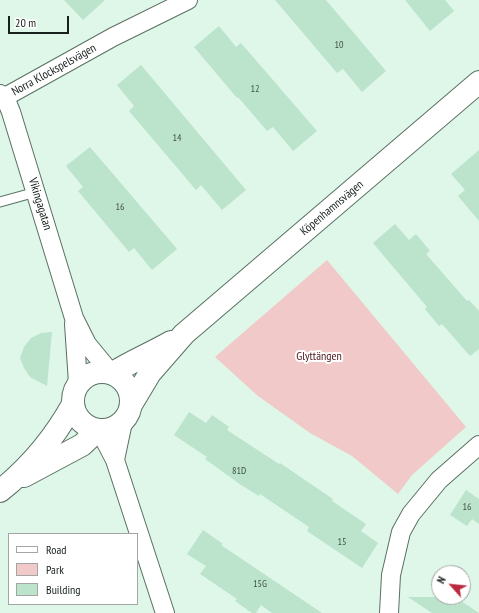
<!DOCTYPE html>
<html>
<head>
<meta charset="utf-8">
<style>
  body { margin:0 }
  #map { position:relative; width:479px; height:613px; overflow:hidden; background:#def7e8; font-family:"PT Sans Narrow",sans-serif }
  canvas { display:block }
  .legend { position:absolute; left:8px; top:533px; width:130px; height:72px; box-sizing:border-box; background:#fff; border:1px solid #a2a6a4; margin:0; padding:5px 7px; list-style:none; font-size:12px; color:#17201b }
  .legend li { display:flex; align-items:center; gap:8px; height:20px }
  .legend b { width:20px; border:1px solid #a2a6a4 }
  .north { position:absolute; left:431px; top:565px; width:40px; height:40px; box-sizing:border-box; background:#fff; border:1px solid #a2a6a4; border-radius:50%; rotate:297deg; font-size:11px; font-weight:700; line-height:16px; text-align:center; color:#17201b }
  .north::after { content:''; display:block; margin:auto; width:14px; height:18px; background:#bb2a3e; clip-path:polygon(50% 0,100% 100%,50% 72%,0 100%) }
  .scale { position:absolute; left:8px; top:16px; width:61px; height:18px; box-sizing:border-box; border:2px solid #17201b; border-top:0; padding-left:5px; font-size:12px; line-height:14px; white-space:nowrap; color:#17201b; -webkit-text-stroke:3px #fff; paint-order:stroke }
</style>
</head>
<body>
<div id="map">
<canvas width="479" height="613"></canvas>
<ul class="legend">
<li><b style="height:5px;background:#fff"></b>Road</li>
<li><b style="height:11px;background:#f0c9c8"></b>Park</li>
<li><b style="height:11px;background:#bce3cc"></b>Building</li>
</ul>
<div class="north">N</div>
<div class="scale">20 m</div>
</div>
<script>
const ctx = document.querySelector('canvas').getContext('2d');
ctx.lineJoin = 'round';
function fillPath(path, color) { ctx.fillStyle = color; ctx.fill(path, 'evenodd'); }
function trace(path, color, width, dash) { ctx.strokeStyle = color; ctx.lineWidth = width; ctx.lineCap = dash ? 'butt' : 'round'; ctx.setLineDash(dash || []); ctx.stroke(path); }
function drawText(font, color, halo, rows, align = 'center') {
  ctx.font = font + ' "PT Sans Narrow",sans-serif'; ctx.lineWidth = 4; ctx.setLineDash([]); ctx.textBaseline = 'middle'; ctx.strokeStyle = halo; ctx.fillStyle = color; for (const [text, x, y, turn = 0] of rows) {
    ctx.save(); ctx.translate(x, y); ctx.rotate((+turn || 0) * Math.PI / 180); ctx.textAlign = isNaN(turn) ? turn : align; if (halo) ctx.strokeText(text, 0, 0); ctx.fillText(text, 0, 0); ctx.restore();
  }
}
const green = new Path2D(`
  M327,260L466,427L412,475L398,494L352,456L310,433L258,396L215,357Z`);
const building = new Path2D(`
  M64,0H105L83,20Z
  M275,0H326L386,71L362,92L343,69L337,73Z
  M405,0H445L454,11L430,31Z
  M219,26L236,47L241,43L317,131L293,151L273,127L267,131L238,97L237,98L194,47Z
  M141,65L246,190L222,210L201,185L196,190L129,111L134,106L117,85Z
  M90,147L177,249L152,270L134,248L129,252L78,191L83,187L66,166Z
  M479,150V221L458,196L465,190L451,174Z
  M395,224L409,240L416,234L430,251L426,254L467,301L469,300L479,311V349L470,356L442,324L439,326L425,309L427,307L373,243Z
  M52,332L47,386L30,377L24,368L20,358L24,347L31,338L41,333Z
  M189,412L206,423L212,415L229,427L227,430L279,464L280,463L299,476L333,499L332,501L366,524L361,531L378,543L362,568L307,531L309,527L260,494L259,496L241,485L205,459L207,457L174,435Z
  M466,490L479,499V524L472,519L467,526L450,515Z
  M203,530L223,544L221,545L322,613H272L261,605L256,613H252L235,601L237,599L200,574L206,566L187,554Z
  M408,597H455L479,613H432Z`);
const service = new Path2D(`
  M0,202L36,192`);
const minor = new Path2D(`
  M0,94L5,97L11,112L74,318L87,344L110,372
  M5,97L113,37L188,0
  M74,324L78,383
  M100,431L115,460L165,613
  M115,460L123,422
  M389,613L391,575L401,532L411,514L439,480L479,445`);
const tertiary = new Path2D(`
  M73 401a29 29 0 1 1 58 0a29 29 0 1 1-58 0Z
  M113,373C132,361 152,353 171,342
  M132,403L150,373L184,334L479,82
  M24,476L82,445L97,431
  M0,491C29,468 54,438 72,406`);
const numberNames = [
  ["10",339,45],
  ["12",255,89],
  ["14",177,138],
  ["16",120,207],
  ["81D",239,471],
  ["16",467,507],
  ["15",342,542],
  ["15G",260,584]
];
const streetNames = [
  ["Norra Klockspelsvägen",54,70,-29],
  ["Vikingagatan",40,204,73],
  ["Köpenhamnsvägen",332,208,-40]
];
const parkNames = [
  ["Glyttängen",319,357]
];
fillPath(green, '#f0c9c8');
fillPath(building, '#bce3cc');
trace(service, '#5a7063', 11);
trace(minor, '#5a7063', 20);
trace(tertiary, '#5a7063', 24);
trace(service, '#fff', 9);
trace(minor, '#fff', 18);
trace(tertiary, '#fff', 22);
drawText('10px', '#405147', null, numberNames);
drawText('12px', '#17201b', '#fff', streetNames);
drawText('12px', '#4b1519', '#fff', parkNames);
</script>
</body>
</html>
